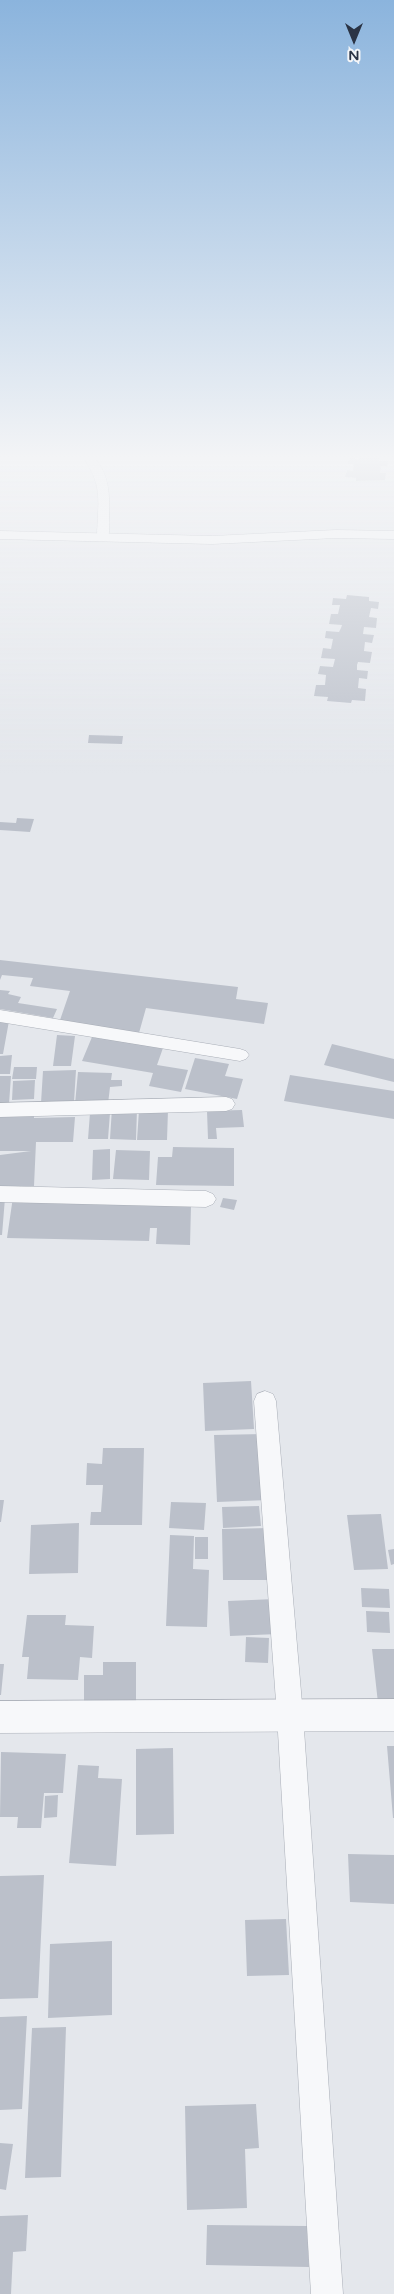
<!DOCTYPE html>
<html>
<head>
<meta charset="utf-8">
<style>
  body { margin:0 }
  #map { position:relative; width:394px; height:2294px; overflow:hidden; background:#e4e7ec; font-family:"Varela Round",sans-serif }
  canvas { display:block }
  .north { position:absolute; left:329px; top:15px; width:50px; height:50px; -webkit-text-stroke:4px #f4f6f9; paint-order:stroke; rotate:180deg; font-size:14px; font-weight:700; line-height:20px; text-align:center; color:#2b3445 }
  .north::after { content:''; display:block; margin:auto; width:18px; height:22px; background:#2b3445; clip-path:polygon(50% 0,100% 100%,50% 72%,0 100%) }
</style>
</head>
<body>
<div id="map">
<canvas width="394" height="2294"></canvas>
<div class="north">N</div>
</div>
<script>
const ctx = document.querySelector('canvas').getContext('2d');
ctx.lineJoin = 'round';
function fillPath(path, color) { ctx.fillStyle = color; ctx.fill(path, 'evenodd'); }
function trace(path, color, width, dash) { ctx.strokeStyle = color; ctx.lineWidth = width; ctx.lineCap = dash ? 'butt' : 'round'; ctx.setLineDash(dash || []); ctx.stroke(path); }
const building = new Path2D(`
  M361,454H379V461H388L387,466H381L380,473H386L385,480L356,481V478L345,477L347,470L353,471L354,464H348L349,458L360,459Z
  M347,595L369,597V601L379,602L378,609L371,608L369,617L377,618L376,628L364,627L363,634L374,635L372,643L365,642L364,651L372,652L370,663L358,662L357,665V670L368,671L367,679L359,678L358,688L366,689L365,701L352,700L351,703L327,701L328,697L314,696L316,685H325L326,675L318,674L320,666L333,667L335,659L321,658L323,648L331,649L333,639L325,638L326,631L339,632L341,628L342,625L329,624L331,614H338L340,605H332L333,598L346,599Z
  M89,735L123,736L122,744L88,743Z
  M17,818L34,819L30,832L0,830V822L16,823Z
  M0,960L238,987L236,999L268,1003L264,1024L146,1008L139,1033L59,1023L70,991L30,986L33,978L2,975L0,980Z
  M0,990L10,991L8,994L21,997L18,1003L57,1009L53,1018L0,1009Z
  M0,1021H9L3,1054H0Z
  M57,1035L75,1036L71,1066H53Z
  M92,1037L163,1048L157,1065L188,1070L181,1092L149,1086L153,1073L82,1061Z
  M332,1044L394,1059V1082L324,1065Z
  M12,1055L10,1074H0V1056Z
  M195,1058L229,1064L225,1076L243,1079L237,1099L185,1089Z
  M14,1067H37L36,1079H12Z
  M76,1070L74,1102L41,1103L43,1071Z
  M78,1072L112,1073L111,1080H122V1086L110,1087L108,1104H75Z
  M290,1075L394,1091V1119L284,1101Z
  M0,1076H11L9,1104H0Z
  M35,1080L34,1099L12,1100L13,1081Z
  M112,1108L137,1109L136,1140L110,1139Z
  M139,1110H168L167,1140H137Z
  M242,1110L244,1127L216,1128L217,1139H208L207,1111Z
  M90,1113H110L108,1139H88Z
  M0,1114H34V1118L75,1117L73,1142H36L34,1186L0,1187V1155L31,1151H0Z
  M173,1147L234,1148V1186L156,1185L158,1157H172Z
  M110,1149V1179L92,1180L93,1150Z
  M116,1150L150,1151L149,1180L113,1179Z
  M13,1197L191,1206L190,1245L156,1244L157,1228H150L149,1241L7,1238Z
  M0,1198H5L2,1235H0Z
  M223,1198L237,1200L234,1210L220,1207Z
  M251,1381L254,1429L205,1431L203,1383Z
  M264,1434L268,1500L217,1502L214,1435Z
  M103,1448H144L142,1525H90L91,1512H101L103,1485H86L87,1463L102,1464Z
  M0,1500H4L1,1522H0Z
  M171,1502L206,1503L204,1530L169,1528Z
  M259,1506L261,1526L223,1528L222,1507Z
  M381,1514L388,1569L354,1570L347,1515Z
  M79,1523L78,1573L29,1574L31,1525Z
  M270,1528L272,1580H223L222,1529Z
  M170,1535L194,1536L193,1569L209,1570L207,1627L166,1626Z
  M195,1537H208V1559H195Z
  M394,1549V1564L391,1565L388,1550Z
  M361,1588L389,1589L390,1608L362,1607Z
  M275,1599L278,1634L230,1636L228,1601Z
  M366,1611L389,1612L390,1633L367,1632Z
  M27,1615H66L65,1625L94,1626L92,1658L80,1657L78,1680L27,1679L29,1657H22Z
  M246,1637L269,1638L268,1663L245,1662Z
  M372,1649H394V1712H379Z
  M103,1662H136V1707L84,1709V1675H103Z
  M0,1664H4L1,1695H0Z
  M387,1746H394V1818H393Z
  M173,1748L174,1834L136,1835V1749Z
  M1,1752L66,1754L63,1793H44L41,1828H17L18,1817H0Z
  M78,1765L99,1766L98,1778L122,1779L116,1866L69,1863Z
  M58,1795L57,1817L44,1818L45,1796Z
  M348,1854L394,1855V1904L350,1902Z
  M44,1875L38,1998L0,1999V1876Z
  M286,1919L289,1975L247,1976L245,1920Z
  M112,1941V2015L48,2018L50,1944Z
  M27,2016L22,2109L0,2110V2017Z
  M66,2027L61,2177L25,2178L32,2028Z
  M256,2104L259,2148L245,2149L247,2208L187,2210L185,2106Z
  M0,2143L13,2144L6,2190L0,2189Z
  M28,2215L26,2251L13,2252L11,2294H0V2216Z
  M207,2225L307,2226L309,2267L206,2265Z`);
const minor = new Path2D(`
  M80,454H91C110,472 110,496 109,520C109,527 110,534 107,539L103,540L97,537C98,501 104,484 80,454Z
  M0,1010L240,1049L246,1051L249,1055L246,1059L240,1061L0,1022Z
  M226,1097L232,1099L235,1104L232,1109L226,1111L0,1117V1103Z
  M0,1186L206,1191L213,1194L216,1199L213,1204L206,1207L0,1202Z
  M265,1391L273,1394L276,1401L303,1715L343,2294H311L277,1715L254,1401L257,1394Z`);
const tertiary = new Path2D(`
  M336,530L394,531V539L336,538L212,544L0,539V531L212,536Z
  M394,1699V1731L0,1733V1701Z`);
fillPath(building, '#bbc0ca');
trace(minor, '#a9aeb7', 1);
trace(tertiary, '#a9aeb7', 1);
fillPath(minor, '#f7f8fa');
fillPath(tertiary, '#f7f8fa');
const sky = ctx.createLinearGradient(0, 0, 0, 775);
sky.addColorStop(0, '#8bb4dd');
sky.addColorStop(0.59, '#f3f4f6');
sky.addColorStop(1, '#f3f4f600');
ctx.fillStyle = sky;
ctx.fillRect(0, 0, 394, 775);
</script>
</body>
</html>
